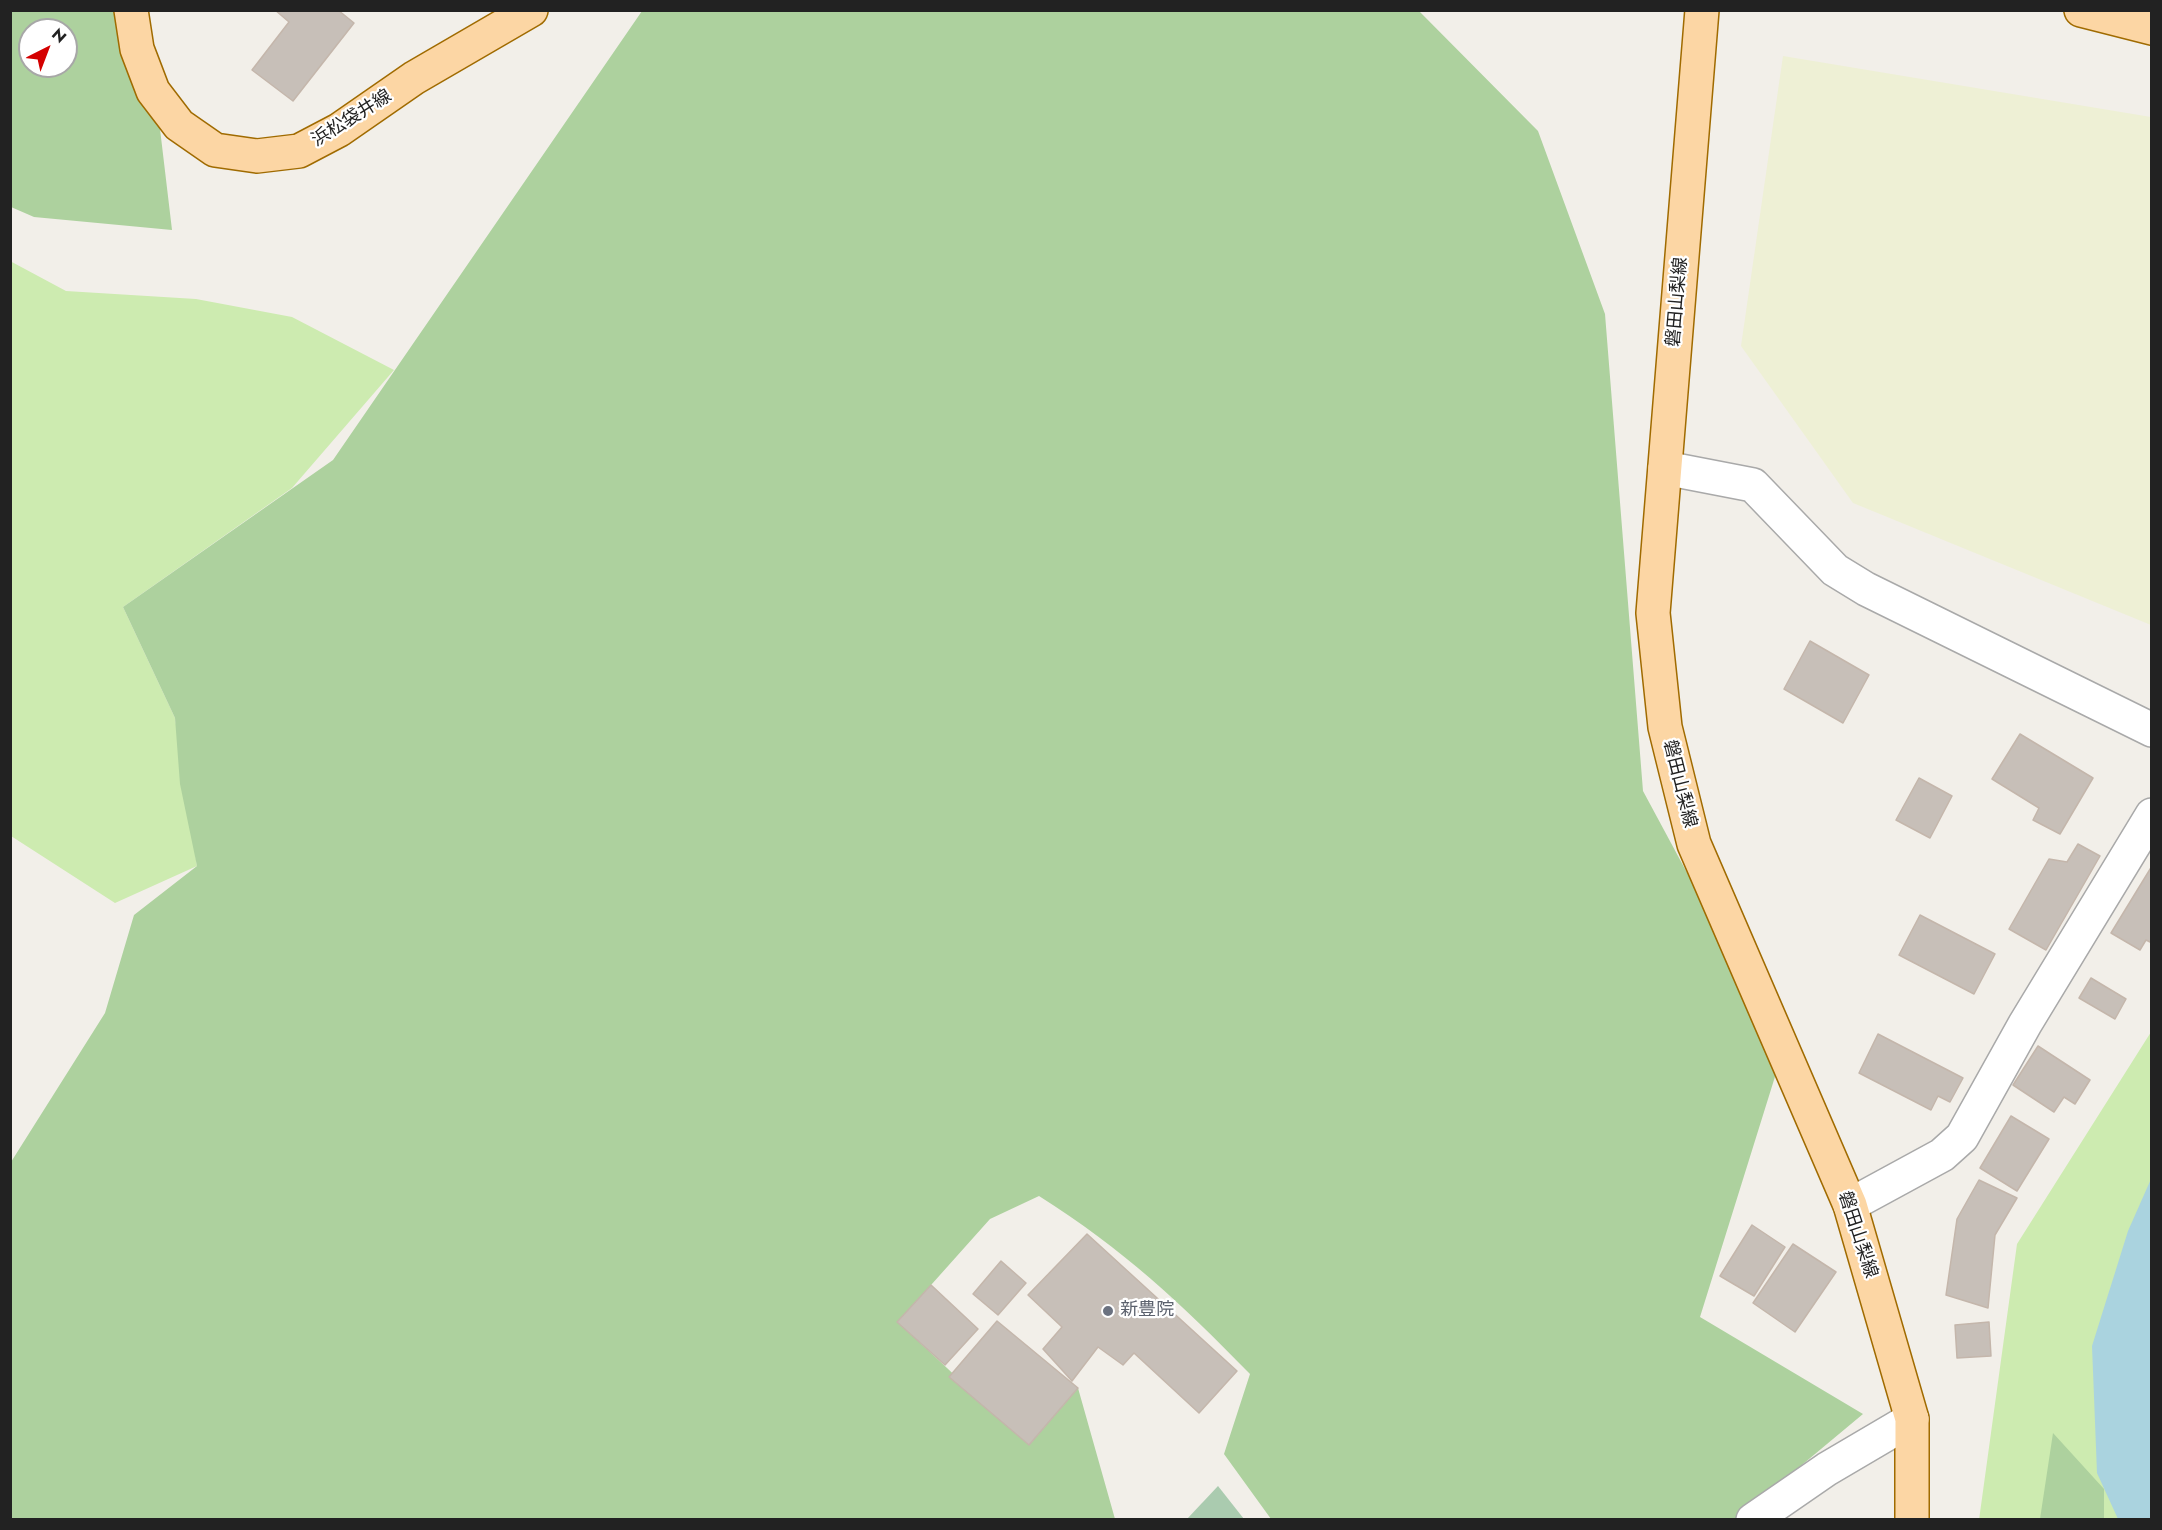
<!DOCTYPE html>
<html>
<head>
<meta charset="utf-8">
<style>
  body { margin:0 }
  #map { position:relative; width:2162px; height:1530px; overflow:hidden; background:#f2efe9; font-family:Jost,sans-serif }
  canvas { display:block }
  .frame { position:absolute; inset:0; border:12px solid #222; pointer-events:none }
  .north { position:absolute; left:18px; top:18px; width:60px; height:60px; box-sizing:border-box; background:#fff; border:2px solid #a7a7a7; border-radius:50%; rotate:42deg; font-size:16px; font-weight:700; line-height:24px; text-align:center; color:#222 }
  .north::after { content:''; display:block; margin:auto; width:21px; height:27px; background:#d40000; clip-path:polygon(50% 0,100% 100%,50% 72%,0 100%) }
</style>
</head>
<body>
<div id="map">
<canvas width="2162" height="1530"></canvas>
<div class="frame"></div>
<div class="north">N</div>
</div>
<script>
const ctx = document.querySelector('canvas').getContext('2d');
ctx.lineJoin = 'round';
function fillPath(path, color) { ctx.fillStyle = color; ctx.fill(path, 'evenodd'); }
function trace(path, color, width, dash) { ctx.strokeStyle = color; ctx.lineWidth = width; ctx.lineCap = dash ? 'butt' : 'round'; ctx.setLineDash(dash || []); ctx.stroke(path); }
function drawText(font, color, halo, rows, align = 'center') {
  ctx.font = font + ' Jost,"Noto Sans JP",sans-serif'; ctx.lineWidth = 4.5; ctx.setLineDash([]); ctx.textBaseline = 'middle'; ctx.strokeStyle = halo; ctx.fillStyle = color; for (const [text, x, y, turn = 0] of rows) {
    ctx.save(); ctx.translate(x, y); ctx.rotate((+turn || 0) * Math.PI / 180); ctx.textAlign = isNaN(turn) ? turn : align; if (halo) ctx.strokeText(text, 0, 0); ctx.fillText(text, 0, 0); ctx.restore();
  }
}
const farmland = new Path2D(`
  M1783,56L2151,117V625L1853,503L1741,346Z`);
const grass = new Path2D(`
  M10,261L66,291L196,299L292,317L394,370L292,488L123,607L175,718L197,866L115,903L11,836Z
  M2151,1032V1519L1979,1520L2017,1244Z`);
const forest = new Path2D(`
  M10,11H146L172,230L34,217L11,207ZM30,30H66V66H30Z
  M642,11H1419L1538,131L1605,314L1643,791L1783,1051L1700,1317L1863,1414L1737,1519H1271L1224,1454L1250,1374C1181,1303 1123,1249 1039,1196L990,1219L898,1322L1029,1445L1078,1388L1115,1519L11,1520V1162L105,1013L134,915L197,866L180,784L175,718L123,607L333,460Z
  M2053,1433L2104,1489V1519H2040Z`);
const cemetery = new Path2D(`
  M1218,1486L1244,1519H1187Z`);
const water = new Path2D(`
  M2151,1179V1519H2118L2097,1473L2092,1346L2128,1231Z`);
const building = new Path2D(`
  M275,10H338L354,23L293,101L252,70L289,22Z
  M1810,641L1869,675L1843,723L1784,689Z
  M2020,734L2093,778L2060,834L2033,820L2039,808L1992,779Z
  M1919,778L1952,796L1930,838L1896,820Z
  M2078,844L2100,856L2046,950L2009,929L2049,859L2067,862Z
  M2152,866V943L2146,940L2140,950L2111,933Z
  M1920,915L1995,954L1974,994L1899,955Z
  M2091,978L2126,999L2115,1019L2079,998Z
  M1878,1034L1963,1078L1950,1102L1938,1096L1931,1110L1859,1073Z
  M2038,1046L2090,1080L2075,1104L2064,1097L2054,1112L2013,1085Z
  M2011,1116L2049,1139L2017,1191L1980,1168Z
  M1979,1180L2017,1198L1995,1235L1988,1308L1946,1295L1957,1219Z
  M1752,1225L1785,1247L1754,1296L1720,1276Z
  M1087,1234L1237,1371L1199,1413L1134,1353L1123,1365L1098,1347L1072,1381L1043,1349L1062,1327L1028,1295Z
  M1793,1244L1836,1272L1795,1332L1753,1303Z
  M1001,1261L1026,1283L998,1315L973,1294Z
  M931,1285L978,1329L945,1365L897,1322Z
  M997,1321L1078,1388L1029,1445L949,1377Z
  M1989,1322L1991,1356L1957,1358L1955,1325Z`);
const minor = new Path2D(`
  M1665,468L1753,485L1835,570L1866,589L2152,730
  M1850,1205L1942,1155L1962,1137L2025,1024L2152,815
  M1753,1520L1827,1469L1912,1419`);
const major = new Path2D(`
  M131,10L137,49L153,91L179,125L215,150L257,156L299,151L339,130L414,78L531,10
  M1702,10L1653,613L1665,727L1694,844L1850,1205L1912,1419V1520
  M2081,10L2152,28`);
const markers = [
  [1108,1311,6,"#6b7280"]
];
const streetNames = [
  ["浜松袋井線",352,119,-32],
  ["磐田山梨線",1678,302,-85],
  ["磐田山梨線",1679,784,76],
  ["磐田山梨線",1857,1235,72]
];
const worshipNames = [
  ["新豊院",1120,1311]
];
fillPath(farmland, '#eef0d5');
fillPath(grass, '#cdebb0');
fillPath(forest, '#add19e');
fillPath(cemetery, '#aacbaf');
fillPath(water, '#aad3df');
fillPath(building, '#c7bfb8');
trace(building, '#c4b6ab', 1.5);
trace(minor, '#a9a9a9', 36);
trace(major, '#a06b00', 36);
trace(minor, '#fff', 33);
trace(major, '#fcd6a4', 33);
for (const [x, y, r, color] of markers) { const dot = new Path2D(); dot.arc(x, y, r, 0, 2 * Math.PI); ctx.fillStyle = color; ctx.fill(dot); trace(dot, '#fff', 2); }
drawText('18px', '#222', '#fff', streetNames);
drawText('18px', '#5b616d', '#fff', worshipNames, 'left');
</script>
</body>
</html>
